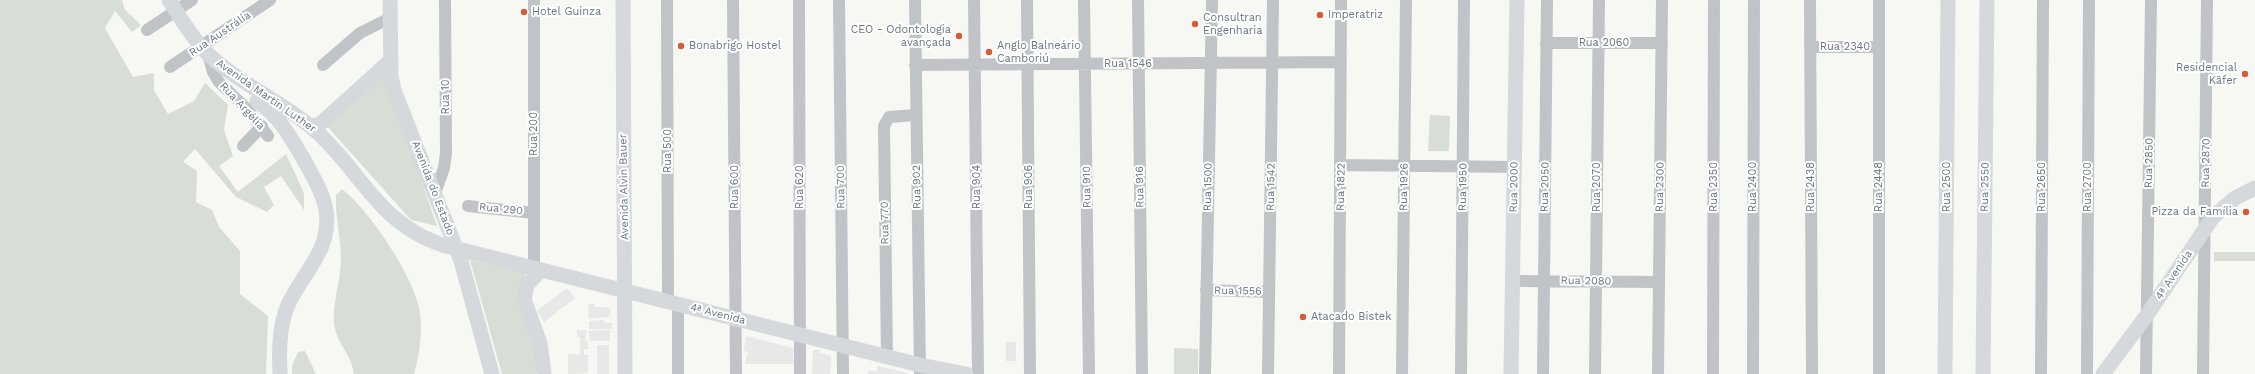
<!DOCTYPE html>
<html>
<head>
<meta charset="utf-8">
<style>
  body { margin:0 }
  canvas { display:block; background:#f7f7f4 }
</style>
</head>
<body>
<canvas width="2255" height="374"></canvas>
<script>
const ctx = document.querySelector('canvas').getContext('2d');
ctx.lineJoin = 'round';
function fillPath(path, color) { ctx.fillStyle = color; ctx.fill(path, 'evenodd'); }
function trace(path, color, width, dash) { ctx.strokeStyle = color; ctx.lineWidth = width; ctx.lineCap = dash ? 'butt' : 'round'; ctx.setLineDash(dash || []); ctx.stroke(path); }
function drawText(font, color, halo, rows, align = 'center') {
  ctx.font = font + ' "Work Sans",sans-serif'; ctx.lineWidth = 4; ctx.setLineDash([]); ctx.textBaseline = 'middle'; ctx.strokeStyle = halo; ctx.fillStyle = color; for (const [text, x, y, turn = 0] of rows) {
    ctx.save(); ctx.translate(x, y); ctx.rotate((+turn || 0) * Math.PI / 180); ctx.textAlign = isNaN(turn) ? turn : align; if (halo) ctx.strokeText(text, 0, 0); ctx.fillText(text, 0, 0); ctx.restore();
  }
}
const built = new Path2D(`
  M567,288L575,298L544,322L537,311Z
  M588,304H595V307H608L611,311L609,316L612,317L589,318Z
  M603,320L604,323H612V329H589V321Z
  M577,330H587L585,341H588V349H584V355H588V373L568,374V354L580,355V337H577Z
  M610,330V341H589V331Z
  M746,336L793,348V364H745L748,352L744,351Z
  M1006,342H1016V361H1006Z
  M597,345H609V374H597Z
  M813,350H820V353L831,356L830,374H812Z
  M877,366L904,372L909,374H868V371H877Z`);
const green = new Path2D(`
  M0,0H122L125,10L141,25L132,32L115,11L105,28L133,77L154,73V90L168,114L194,101L205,83L228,105L224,130L233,156L219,166L238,192L286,154L304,193V210L281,176L264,187L274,205L267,212L236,197L195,149L183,162L197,171L196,202L212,210L219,227L240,251V294L268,316L266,374H0Z
  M384,71L437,226L411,220L326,125Z
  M1430,115L1450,116L1449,151H1428Z
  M342,189C369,210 409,270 418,304C424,324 420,354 414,374H354C352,355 336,343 334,323C332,304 341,280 341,259C341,238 335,217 336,195Z
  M2214,252H2255V261H2214Z
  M470,260L526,273L520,289L536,352V374H502Z
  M1174,348L1198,349V374H1174Z
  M305,351L316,374H292V366L298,352Z`);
const minor = new Path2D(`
  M667,0L668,302
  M733,0L736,374
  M799,0L800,374
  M839,0L843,374
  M915,0L920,374
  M974,0L978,374
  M1027,0L1030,374
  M1084,0L1089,374
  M1138,0L1142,374
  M1810,0L1812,374
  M147,30L192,0
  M1546,43H1662
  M1810,47H1879
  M208,54L213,72L219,82L248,110L268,136
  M323,65L360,33L390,18
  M915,65L1341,62
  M170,67L270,0
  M243,146L262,126
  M1341,165L1514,167
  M435,193L444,168L446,153L445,0
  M468,206L534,213
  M534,268V0
  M1513,281L1659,282
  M1206,290L1269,292
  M678,304V374
  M887,357L884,126L889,117L916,115
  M1205,374L1212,0
  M1268,374L1273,0
  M1339,374L1341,0
  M1402,374L1406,0
  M1461,374L1464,0
  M1543,374L1547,0
  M1595,374L1599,0
  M1658,374L1662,0
  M1713,374L1714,0
  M1753,374L1754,0
  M1879,374V0
  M2041,374L2043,0
  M2087,374L2089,0
  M2146,374L2151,0
  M2203,374L2207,0`);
const major = new Path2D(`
  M169,0C181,18 193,40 208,54C241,85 284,102 317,132C363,174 378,223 442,245L920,365L966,374
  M390,0L391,77L394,90L461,261L492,374
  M623,0L625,374
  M257,101C280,117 290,136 304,160C323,194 338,220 316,258C307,274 296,288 288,305C279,326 279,351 280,374
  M311,126L320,124L391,60
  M541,270L527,285L524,299L540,343L544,374
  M1511,374L1517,0
  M1945,374L1948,0
  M1983,374L1987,0
  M2103,374L2147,315L2213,217L2235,198L2255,188`);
const markers = [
  [524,12,4,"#d45d37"],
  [1320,15,4,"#d45d37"],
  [1195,24,4,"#d45d37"],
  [959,36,4,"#d45d37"],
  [681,46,4,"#d45d37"],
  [989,52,4,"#d45d37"],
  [2245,74,4,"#d45d37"],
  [2246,212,4,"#d45d37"],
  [1303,317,4,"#d45d37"]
];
const poiNames = [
  ["Hotel Guinza",532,12],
  ["Imperatriz",1328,15],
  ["Consultran",1203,18],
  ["Engenharia",1203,31],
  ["CEO - Odontologia",951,30,"right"],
  ["avançada",951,43,"right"],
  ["Bonabrigo Hostel",689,46],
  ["Anglo Balneário",997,46],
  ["Camboriú",997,59],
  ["Residencial",2237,68,"right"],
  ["Käfer",2237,81,"right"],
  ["Pizza da Família",2238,212,"right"],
  ["Atacado Bistek",1311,317]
];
const streetNames = [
  ["Rua Austrália",220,34,-34],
  ["Rua 2060",1604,43],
  ["Rua 2340",1845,47],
  ["Rua 1546",1128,64],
  ["Avenida Martin Luther",266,96,35],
  ["Rua 10",446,97,-90],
  ["Rua Argélia",242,106,47],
  ["Rua 200",534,134,-90],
  ["Rua 500",668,151,-90],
  ["Rua 2850",2149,163,-89],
  ["Rua 2870",2206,163,-89],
  ["Avenida Alvin Bauer",624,187,-91],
  ["Rua 600",735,187,-90],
  ["Rua 620",800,187,-90],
  ["Rua 700",841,187,-91],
  ["Rua 902",917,187,-91],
  ["Rua 904",977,187,-90],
  ["Rua 906",1029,187,-90],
  ["Rua 910",1087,187,-91],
  ["Rua 916",1140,187,-91],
  ["Rua 1500",1208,187,-89],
  ["Rua 1542",1271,187,-89],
  ["Rua 1822",1341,187,-89],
  ["Rua 1926",1404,187,-89],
  ["Rua 1950",1463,187,-89],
  ["Rua 2000",1514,187,-89],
  ["Rua 2050",1545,187,-89],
  ["Rua 2070",1597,187,-90],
  ["Rua 2300",1660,187,-89],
  ["Rua 2350",1714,187,-90],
  ["Rua 2400",1753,187,-90],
  ["Rua 2438",1811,187,-90],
  ["Rua 2448",1879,187,-90],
  ["Rua 2500",1947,187,-90],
  ["Rua 2550",1985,187,-89],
  ["Rua 2650",2042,187,-90],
  ["Rua 2700",2088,187,-90],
  ["Avenida do Estado",433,188,69],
  ["Rua 290",501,209,6],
  ["Rua 770",885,223,-91],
  ["4ª Avenida",2174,275,-56],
  ["Rua 2080",1586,281,1],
  ["Rua 1556",1238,291,1],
  ["4ª Avenida",718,314,14]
];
fillPath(built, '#e7e8e7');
fillPath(green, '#d8ddd5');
trace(minor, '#c0c4c7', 12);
trace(major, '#d5d9dc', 15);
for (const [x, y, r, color] of markers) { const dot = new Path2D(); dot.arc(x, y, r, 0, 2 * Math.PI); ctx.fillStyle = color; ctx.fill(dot); trace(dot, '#fff', 1.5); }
drawText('11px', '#687782', '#fff', poiNames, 'left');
drawText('11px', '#687782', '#fff', streetNames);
</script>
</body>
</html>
